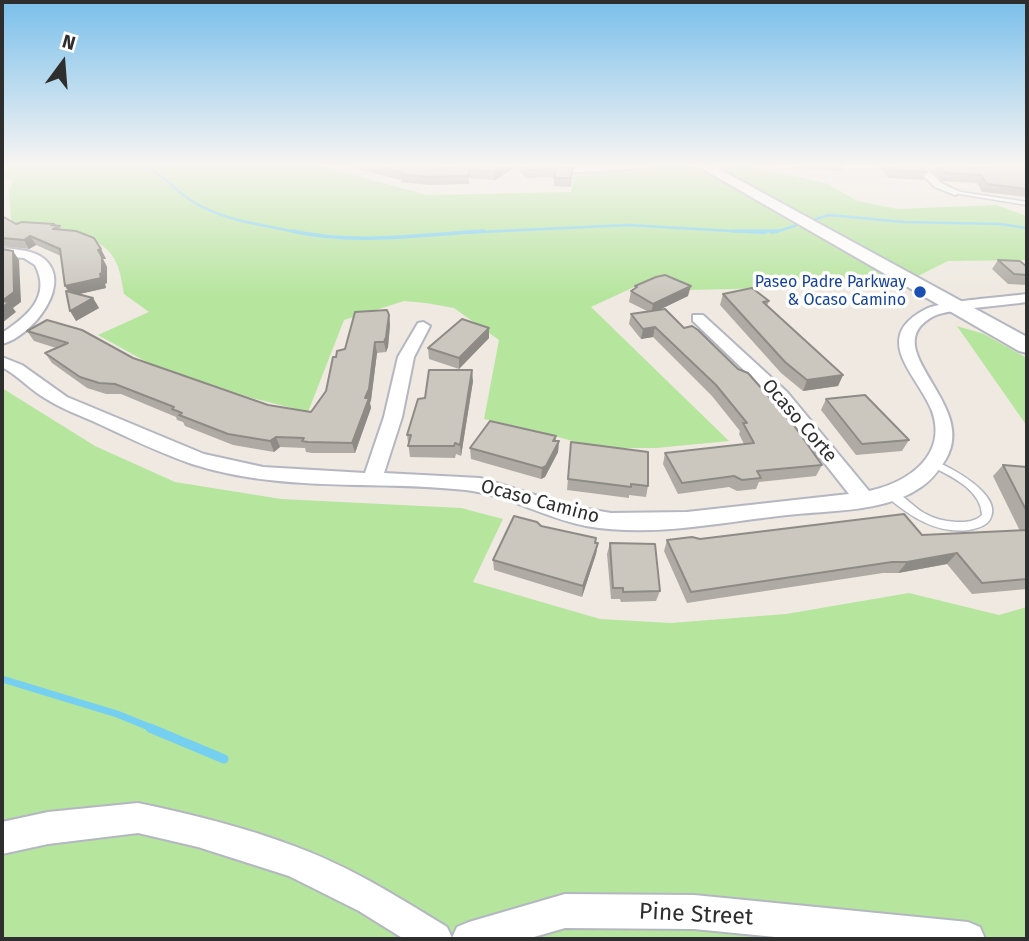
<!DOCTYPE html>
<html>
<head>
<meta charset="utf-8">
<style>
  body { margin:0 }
  #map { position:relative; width:1029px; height:941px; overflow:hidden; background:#efe9e1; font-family:"Fira Sans",sans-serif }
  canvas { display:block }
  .frame { position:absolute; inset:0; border:4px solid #2e2e2e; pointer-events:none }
  .north { position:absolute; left:28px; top:28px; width:70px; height:70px; -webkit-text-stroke:5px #fff; paint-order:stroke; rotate:16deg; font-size:19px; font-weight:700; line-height:28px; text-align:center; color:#2e2e2e }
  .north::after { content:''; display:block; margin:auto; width:24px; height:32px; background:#2e2e2e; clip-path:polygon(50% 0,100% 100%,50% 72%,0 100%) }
</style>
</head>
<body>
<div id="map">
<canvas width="1029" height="941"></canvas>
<div class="frame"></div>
<div class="north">N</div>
</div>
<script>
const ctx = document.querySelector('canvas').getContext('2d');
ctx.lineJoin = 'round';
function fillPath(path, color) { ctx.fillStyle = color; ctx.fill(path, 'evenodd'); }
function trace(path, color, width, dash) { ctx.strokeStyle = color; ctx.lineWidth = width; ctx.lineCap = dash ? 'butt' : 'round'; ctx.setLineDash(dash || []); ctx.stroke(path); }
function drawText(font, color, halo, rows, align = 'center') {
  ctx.font = font + ' "Fira Sans",sans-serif'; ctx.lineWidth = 7; ctx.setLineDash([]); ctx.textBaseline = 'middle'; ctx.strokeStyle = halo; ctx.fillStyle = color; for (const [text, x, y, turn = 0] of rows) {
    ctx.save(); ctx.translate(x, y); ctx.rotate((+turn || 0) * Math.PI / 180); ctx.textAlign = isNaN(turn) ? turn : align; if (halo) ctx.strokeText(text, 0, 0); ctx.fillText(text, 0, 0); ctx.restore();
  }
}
const green = new Path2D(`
  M2,164H314L427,195L571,192L574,176L649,164H738L826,183L857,201L898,209L996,205L1027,216V260L948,261L900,285L687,290L660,275L591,307L729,441L656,448H597L537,431L484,419L499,340L454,308L426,303L404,301L344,320L308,412L252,398L152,365L98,335L149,312L124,294C122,285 121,275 118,267C106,229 50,231 18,225L11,221L9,191L13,181L2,178Z
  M957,326L984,334L1027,358V426Z
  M2,388L95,446L175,482L281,499L461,508L503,519L473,582L600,619L671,623L786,614L909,593L999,615L1027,607V939H2Z`);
const streamFar3 = new Path2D(`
  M143,164C164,175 176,192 195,203C225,221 266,225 299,233
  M459,233L628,225L765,233
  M772,233L829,215L904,222L1000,224L1027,228`);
const streamFar2 = new Path2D(`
  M292,231C354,245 421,235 484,231
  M734,231H778`);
const streamFar1 = new Path2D(`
  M2,679L117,714L154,729`);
const stream = new Path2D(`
  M150,728L224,759`);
const lane = new Path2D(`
  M955,191L1027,202V205L953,193Z
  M934,461C951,467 1001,494 991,517C988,526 977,528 969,530C935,534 910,516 886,496L885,493L886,490C899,489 913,507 924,513C934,519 944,521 956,522C966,522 975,522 982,515C981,489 950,476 931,466L929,464L931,462Z`);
const street = new Path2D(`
  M619,164H657L653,167L569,173L564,170L569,167Z
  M896,164L962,166V170L959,171L926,168L941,183L960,192L955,195L935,187L915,168Z
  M2,248C14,249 29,250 40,256C78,280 32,337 2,344V333C26,317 52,297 35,265L24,258L2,256Z
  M1027,294V302C1008,305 948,309 934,316C873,348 979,403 946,459C939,470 932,480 921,487C884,513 830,510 787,515C721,522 653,538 586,526C545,518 508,495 466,490C373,480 282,493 192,464C160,453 129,438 99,424C82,416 64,410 48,400C31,391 19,376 2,367V357L22,365L67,397L204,454L263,467L365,473L384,417L398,357L418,323L423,322L430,326L414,357L402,417L384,473L480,478L570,506L611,513L687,512L849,494L775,400L693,321V315H703L787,392L869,491C907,483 948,456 932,411C918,375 869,338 926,309C941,301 1006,297 1027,294Z
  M138,803C191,814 243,827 294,846C349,866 398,897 447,927L452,938L457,927L469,922L565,894L694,895L968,922L980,927L985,939H796L694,929L565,928L527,939H404L359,911L289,876L198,847L138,833L48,844L2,854V822L48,812Z`);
const secondary = new Path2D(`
  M694,164H710L1027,337V353L1019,351Z`);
const wall = new Path2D(`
  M336,164H412L417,166L451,167L464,164H463H575L568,167H573L571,187L554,186V177L526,178L516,167L495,180L469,178V184L429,185L401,182V180Z
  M752,164H778L776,166L769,167Z
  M792,164H844L841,171L795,169Z
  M875,164H918L927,172L923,180L889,178Z
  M937,164L985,168L981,164H958H1027V197L982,192L977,183L942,181L933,172Z
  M2,216L16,224L55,226L101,249L106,259H103L107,267V283L105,284L106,288L78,294L93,298L99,308L76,321L69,292L65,286L61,256L36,245L29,249L2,246Z
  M998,260L1027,267V285L1008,284L992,269Z
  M635,286L688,296L660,309L822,465L816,476L759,482L756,489L737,491L729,487L678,494L663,464L665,453L744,444L739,434L740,431L712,396L653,337L641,339L629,324L631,314L647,311L629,302L631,291L635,289Z
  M723,294L769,301L767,306L843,375L838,386L803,391L781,373L720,305Z
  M389,315L390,325L388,347L386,352L377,353L371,400L370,403L371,408L355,453H312L306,452L305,448L280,447L274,452L233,445L185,426L183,422L177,420L176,417L121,394H106L87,388L52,363L45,353L56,348L34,341L27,331L133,358L268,405L311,412L326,391L336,357Z
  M489,338L459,369L429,359L428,348Z
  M473,381L461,456L456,454L455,458L410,457L407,435L425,398Z
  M826,399L909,440L902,451L856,455L821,410Z
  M556,436V441H559L558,452L545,477L541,479L471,459L470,448Z
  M571,442L648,486L646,497L629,495V498L567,490Z
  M1003,465L1027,467V589L972,594L947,564L898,573H883L687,603L664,551L667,540L922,535L1020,531L993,476Z
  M541,526L596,538V543H598L596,554L582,597L494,570L493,560Z
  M610,543L660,591L656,601L621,602L620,599H611L607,554Z`);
const shadedWall = new Path2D(`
  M509,164H516V167L495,180L494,172Z
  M770,164H778L776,166L769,167Z
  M30,236L36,245L29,249L24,240Z
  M101,249L106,259H103L107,267V283L105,284L106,288L71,296L65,286L98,250Z
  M13,251L19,260L21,302L13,308L16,312L2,323V302Z
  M691,286L688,296L651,314L653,304Z
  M93,298L99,308L76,321L70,311Z
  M389,315L390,325L388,347L386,352L384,342Z
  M655,327L653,337L641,339L643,329Z
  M489,328V338L459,369V358Z
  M375,342L377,353L371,400L370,403L371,408L355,453L352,443L365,398Z
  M472,370L473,381L461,456L460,445Z
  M843,375L838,386L803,391L807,380Z
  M276,437L280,447L274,452L270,441Z
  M559,441L558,452L545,477L541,479L542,468Z
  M598,543L596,554L582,597L583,586Z
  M957,553L947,564L898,573L907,562Z`);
const building = new Path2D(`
  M367,164H412L417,166L451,167L467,164H509L494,172L469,169L468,176L428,177L400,174L402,172Z
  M521,164H565L568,167H573L571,178H554L556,169L527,170Z
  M886,164H918L927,172L892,170Z
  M937,164L985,168L992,164H1027V189L987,184L981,175L946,173Z
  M2,216L16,224L22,222L54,224L51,225L60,226L53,229L76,231L94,238L101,249L98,250L102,257V273L100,274L101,278L65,286L60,249L30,236L24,240L2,238Z
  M2,249L13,251L14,292L2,301Z
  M998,260L1020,261L1027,267V275L1014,274Z
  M665,275L691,286L653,304L631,291L637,287L635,286L656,277Z
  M752,288L769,301L763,302L843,375L807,380L785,362L723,294Z
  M66,291L93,298L70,311Z
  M2,301L9,302L2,308Z
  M665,309L684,328L692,326L698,330L738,369L748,373L793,424L822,465L757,471L761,478L742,480L734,476L682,483L665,453L754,443L743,423H747L716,385L655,327L643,329L631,314Z
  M387,310L389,315L386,337L384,342H375L369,389L365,398H369L352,443L308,442L302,441L304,438L276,437L270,441L228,434L179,415L182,413L172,409L174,407L115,384L99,383L80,377L45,353L68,343L27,331L47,320L82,330L133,358L268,405L311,412L326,391L333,357H336L337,351L345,349L355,312Z
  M462,319L489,328L459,358L428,348Z
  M429,370H472L460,445L455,443L454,446H408L411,435H407L418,399L425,398Z
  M865,395L909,440L862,444L826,399Z
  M490,421L556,436L553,441H559L546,466L542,468L470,448Z
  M571,442L648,452V486L631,484V487L568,479Z
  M1003,465L1027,467V512Z
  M904,514L922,535L1027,530V579L982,583L957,553L907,562H892L691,592L667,540L692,537L700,539Z
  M514,516L537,522L541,526L596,538L595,543H598L583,586L493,560Z
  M610,543L655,544L660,591L623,592V588H613Z`);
const markers = [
  [920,292,7,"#1a4fb4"]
];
const farTransitnames = [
  ["Paseo Padre Parkway",906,283],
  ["& Ocaso Camino",906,301]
];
const streetNames = [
  ["Ocaso Corte",799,421,49],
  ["Ocaso Camino",540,502,15]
];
const nearStreetnames = [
  ["Pine Street",696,915,3]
];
fillPath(green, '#b6e59e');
trace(streamFar3, '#75cff0', 2.5);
trace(streamFar2, '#75cff0', 3.5);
trace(streamFar1, '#75cff0', 7);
trace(stream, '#75cff0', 9);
trace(lane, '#b4b7c1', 3);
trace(street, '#b4b7c1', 4);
trace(secondary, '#b4b7c1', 4);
fillPath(lane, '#fff');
fillPath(street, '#fff');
fillPath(secondary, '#fff');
fillPath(wall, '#afaba4');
fillPath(shadedWall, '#8e8b86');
fillPath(building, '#cbc7bf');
trace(building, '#8e8b86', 2);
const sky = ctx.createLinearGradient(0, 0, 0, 295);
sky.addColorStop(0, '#7abfeb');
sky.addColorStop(0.56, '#f8f5f2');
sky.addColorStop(1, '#f8f5f200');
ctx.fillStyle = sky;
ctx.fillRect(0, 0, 1029, 295);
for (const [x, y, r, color] of markers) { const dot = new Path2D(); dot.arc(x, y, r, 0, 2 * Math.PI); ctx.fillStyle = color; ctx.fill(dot); trace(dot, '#fff', 2.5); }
drawText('16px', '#164399', '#fff', farTransitnames, 'right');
drawText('19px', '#2e2e2e', '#fff', streetNames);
drawText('23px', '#2e2e2e', '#fff', nearStreetnames);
</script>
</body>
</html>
